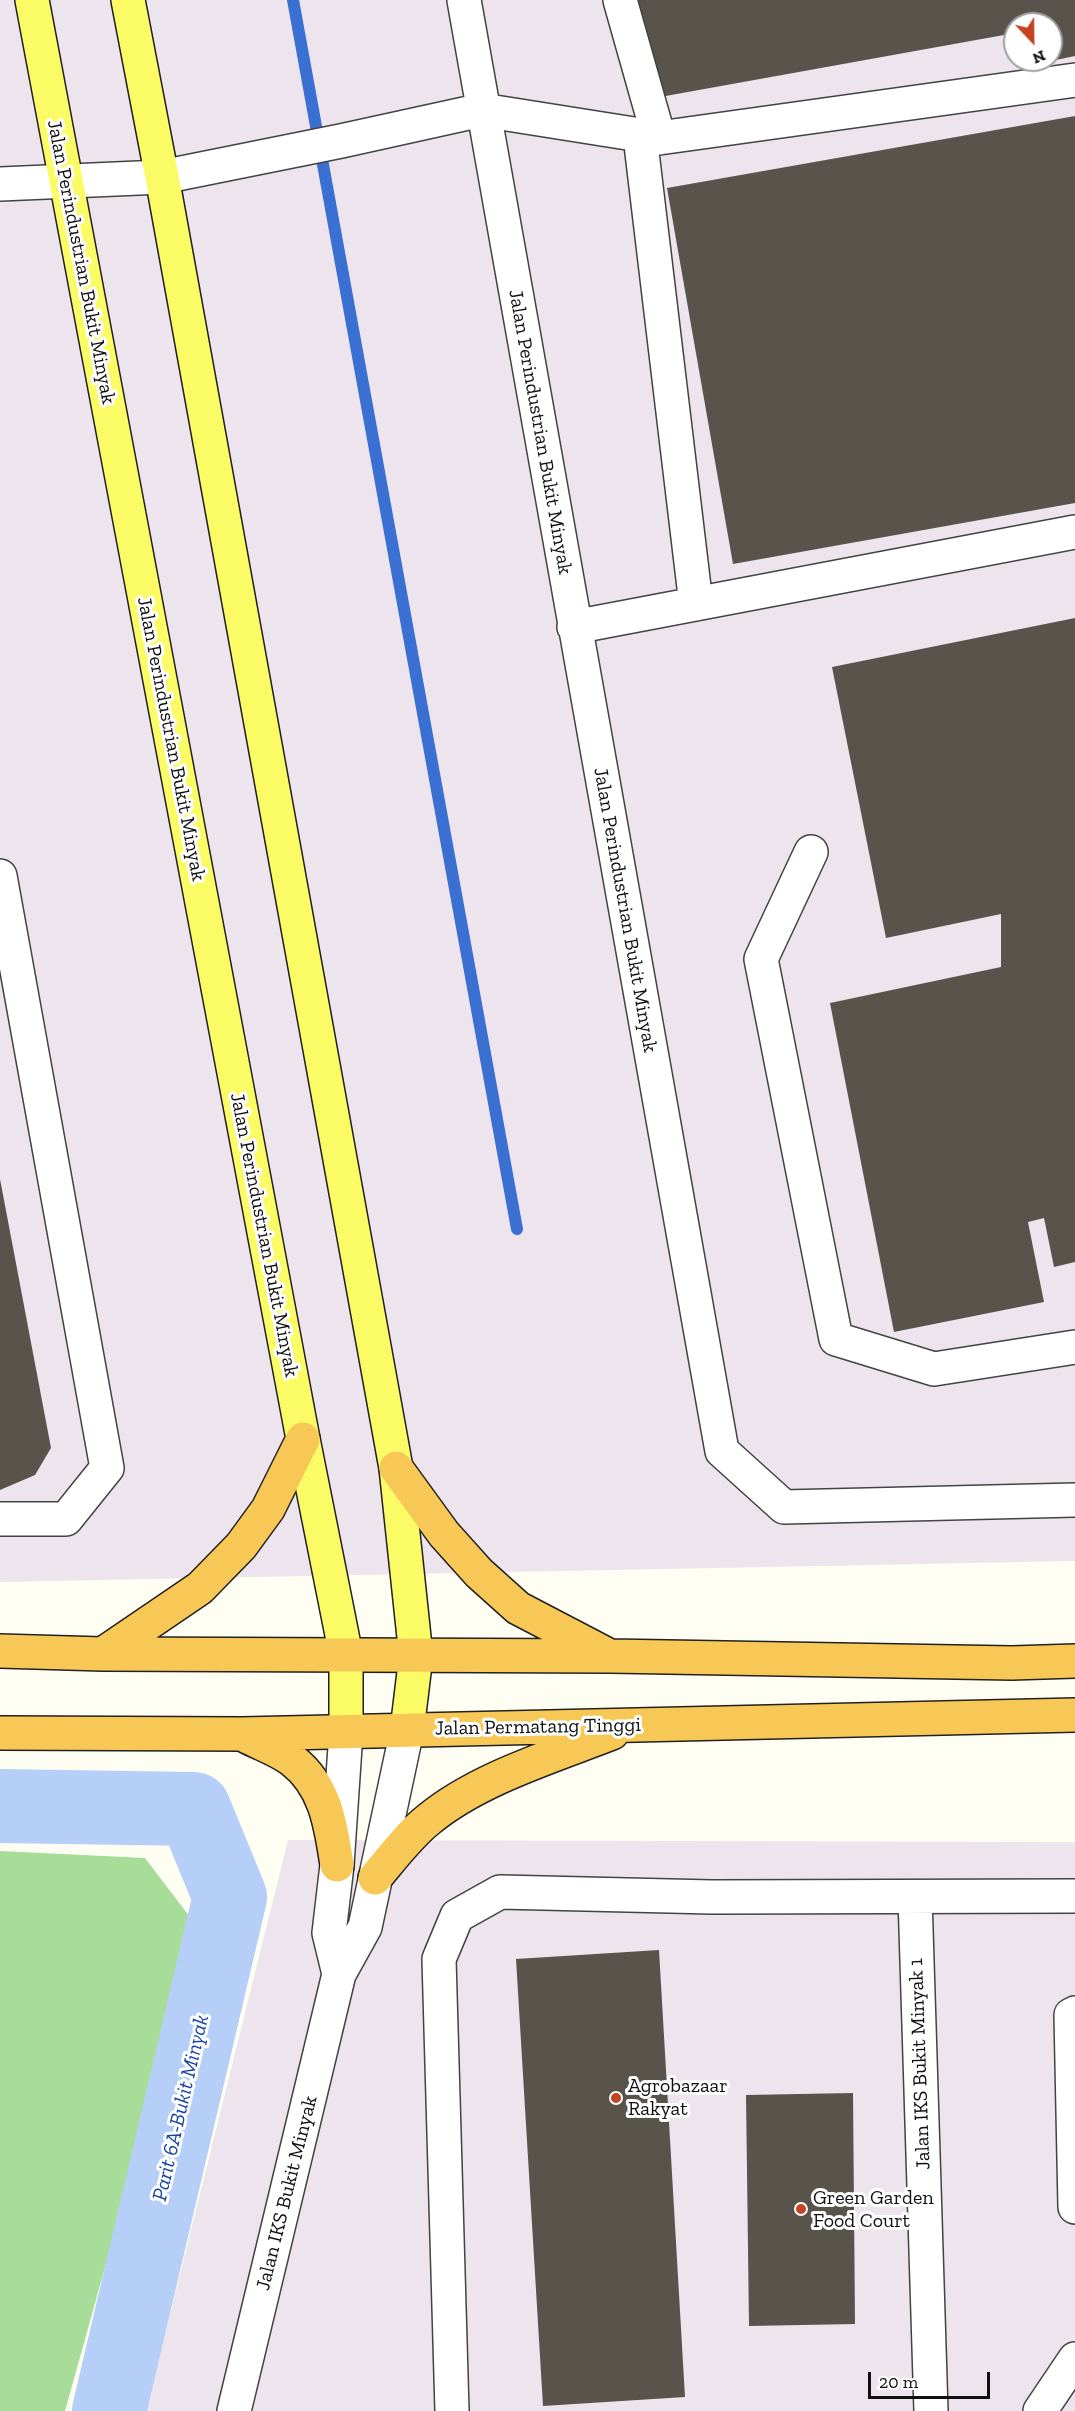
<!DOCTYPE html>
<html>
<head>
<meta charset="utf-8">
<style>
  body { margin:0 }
  #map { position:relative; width:1075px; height:2411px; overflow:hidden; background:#fefff2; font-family:"Zilla Slab",serif }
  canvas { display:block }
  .north { position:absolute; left:1003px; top:12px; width:60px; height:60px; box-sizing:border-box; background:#fff; border:2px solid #9f9f9f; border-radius:50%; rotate:158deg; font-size:16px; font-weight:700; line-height:24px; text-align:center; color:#101010 }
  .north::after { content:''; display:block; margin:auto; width:21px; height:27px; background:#c44323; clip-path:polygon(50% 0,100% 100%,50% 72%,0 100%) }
  .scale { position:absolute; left:868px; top:2372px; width:122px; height:27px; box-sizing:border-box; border:3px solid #101010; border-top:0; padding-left:8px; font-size:18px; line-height:21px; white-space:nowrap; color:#101010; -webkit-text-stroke:4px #fff; paint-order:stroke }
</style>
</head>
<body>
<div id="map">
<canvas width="1075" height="2411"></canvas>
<div class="north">N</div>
<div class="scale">20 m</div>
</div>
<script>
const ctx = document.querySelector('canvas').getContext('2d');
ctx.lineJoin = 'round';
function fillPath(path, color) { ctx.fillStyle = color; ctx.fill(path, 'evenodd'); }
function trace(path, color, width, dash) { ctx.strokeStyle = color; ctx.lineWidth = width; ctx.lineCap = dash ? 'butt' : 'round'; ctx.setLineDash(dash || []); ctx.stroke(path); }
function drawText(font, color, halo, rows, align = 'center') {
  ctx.font = font + ' "Zilla Slab",serif'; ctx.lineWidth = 6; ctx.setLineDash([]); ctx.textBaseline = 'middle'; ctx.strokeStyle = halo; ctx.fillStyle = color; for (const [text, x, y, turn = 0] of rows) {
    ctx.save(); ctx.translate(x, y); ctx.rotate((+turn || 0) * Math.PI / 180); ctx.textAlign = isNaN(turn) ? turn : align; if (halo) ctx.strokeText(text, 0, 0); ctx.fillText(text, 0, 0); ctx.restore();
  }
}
const industrial = new Path2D(`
  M0,0H1075V1561L0,1582ZM1015,24H1051V60H1015Z
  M288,1840L1075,1842V2411H146Z`);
const forest = new Path2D(`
  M0,1851L145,1858L199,1929L65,2411H0Z`);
const stream = new Path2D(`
  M293,0L517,1229`);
const river = new Path2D(`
  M0,1806L194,1809L230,1897L109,2411`);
const building = new Path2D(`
  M631,0H1075V56L1051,61V24H1015V33L649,99Z
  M1020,60H1048V61L1021,66Z
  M1075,116V503L733,564L667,188Z
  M1075,618V1262L1054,1267L1044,1218L1028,1222L1044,1302L894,1332L830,1003L1001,967V914L886,938L832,667Z
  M0,1179L51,1448L35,1475L0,1490Z
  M659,1950L685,2397L543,2406L516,1959Z
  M853,2093L855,2324L749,2326L746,2095Z`);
const minor = new Path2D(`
  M464,0L722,1451L784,1507L1075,1500
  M620,0L659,138
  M640,136L696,604
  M0,184L162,177L341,141L482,110L659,138L1075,80
  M574,627L1075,532
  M811,852L761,959L836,1339L934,1369L1075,1347
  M0,876L107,1468L66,1519H0
  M915,1897L931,2411
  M339,1974L329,1933L337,1865L346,1732
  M1075,2013L1071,2015L1075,2207
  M234,2411L339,1974L365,1927L407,1730
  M452,2411L439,1959L457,1916L500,1892L712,1897L1075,1896
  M1040,2411L1075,2359`);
const major = new Path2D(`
  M32,0L303,1439L346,1655V1732
  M128,0L162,177L396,1468L416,1656L407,1730`);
const highway = new Path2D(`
  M396,1468L444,1534L479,1573L518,1608L606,1654
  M0,1651L103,1654L610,1656L1012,1663L1075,1661
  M103,1654L200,1588L241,1546L268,1509L303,1439
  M0,1733L242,1734L1075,1715
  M246,1736C261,1744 279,1750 292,1760C326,1786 331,1826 337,1865
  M375,1878C392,1858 408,1836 428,1820C477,1779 553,1756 612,1733`);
const markers = [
  [616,2098,6,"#c44323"],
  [801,2209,6,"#c44323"]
];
const streetNames = [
  ["Jalan Perindustrian Bukit Minyak",81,262,79],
  ["Jalan Perindustrian Bukit Minyak",540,432,80],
  ["Jalan Perindustrian Bukit Minyak",171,739,79],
  ["Jalan Perindustrian Bukit Minyak",625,910,80],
  ["Jalan Perindustrian Bukit Minyak",264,1235,79],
  ["Jalan Permatang Tinggi",538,1727,-1],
  ["Jalan IKS Bukit Minyak 1",920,2064,-92],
  ["Jalan IKS Bukit Minyak",287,2193,-76]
];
const poiNames = [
  ["Agrobazaar",628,2086],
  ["Rakyat",628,2109],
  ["Green Garden",813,2198],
  ["Food Court",813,2221]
];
const waterNames = [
  ["Parit 6A-Bukit Minyak",181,2108,-77]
];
fillPath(industrial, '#eee4ed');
fillPath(forest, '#a7dc99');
trace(stream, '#3a70d1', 12);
trace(river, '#b5cff8', 74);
fillPath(building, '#59544b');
trace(minor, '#434343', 36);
trace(major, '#212121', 36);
trace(highway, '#212121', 36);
trace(minor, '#fff', 33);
trace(major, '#fbfb66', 33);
trace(highway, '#f8c857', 33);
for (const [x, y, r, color] of markers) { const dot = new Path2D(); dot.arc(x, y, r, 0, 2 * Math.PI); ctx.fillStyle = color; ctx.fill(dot); trace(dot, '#fff', 2); }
drawText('20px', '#101010', '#fff', streetNames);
drawText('20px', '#101010', '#fff', poiNames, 'left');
drawText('italic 21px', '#1442a6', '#fff', waterNames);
</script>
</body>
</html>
